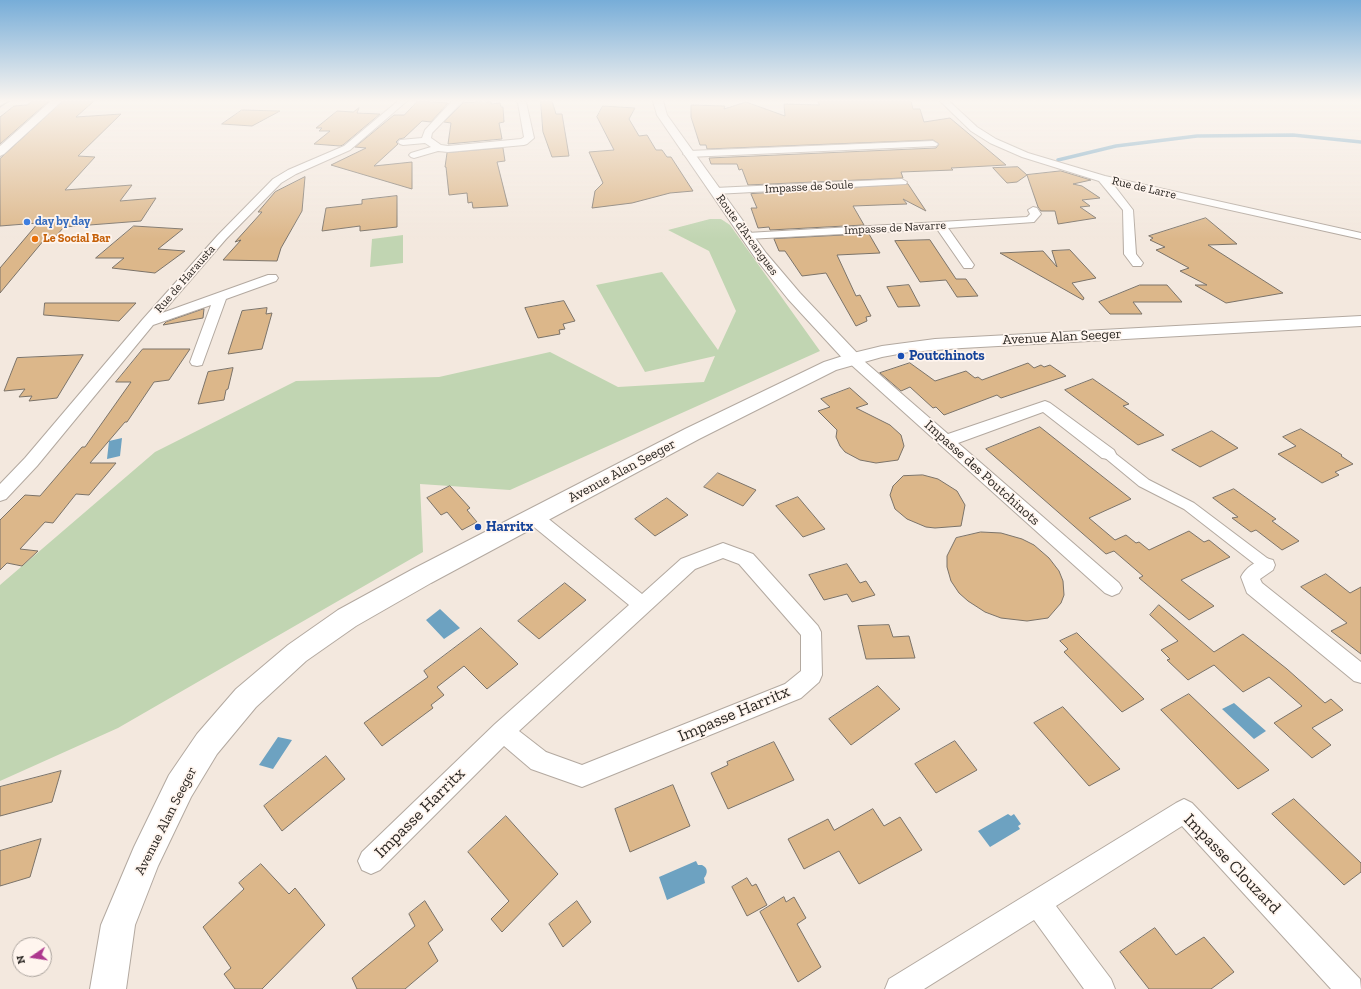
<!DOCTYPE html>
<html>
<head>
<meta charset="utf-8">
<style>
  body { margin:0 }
  #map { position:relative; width:1361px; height:989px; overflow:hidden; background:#f3e8de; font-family:"Zilla Slab",serif }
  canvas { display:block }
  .north { position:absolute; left:12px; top:937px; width:40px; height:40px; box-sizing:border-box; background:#fff5ee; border:1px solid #aaa39d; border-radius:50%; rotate:257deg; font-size:11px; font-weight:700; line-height:16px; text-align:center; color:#2b2723 }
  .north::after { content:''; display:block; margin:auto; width:14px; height:18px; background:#ad378e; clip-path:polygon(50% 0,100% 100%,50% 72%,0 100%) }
</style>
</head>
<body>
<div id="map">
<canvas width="1361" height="989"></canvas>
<div class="north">N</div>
</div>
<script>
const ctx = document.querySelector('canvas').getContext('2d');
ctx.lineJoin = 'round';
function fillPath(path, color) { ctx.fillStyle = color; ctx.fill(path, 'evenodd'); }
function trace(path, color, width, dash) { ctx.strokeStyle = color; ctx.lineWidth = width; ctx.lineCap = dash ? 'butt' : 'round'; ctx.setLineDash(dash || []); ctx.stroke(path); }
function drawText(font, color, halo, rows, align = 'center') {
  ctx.font = font + ' "Zilla Slab",serif'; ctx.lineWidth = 3.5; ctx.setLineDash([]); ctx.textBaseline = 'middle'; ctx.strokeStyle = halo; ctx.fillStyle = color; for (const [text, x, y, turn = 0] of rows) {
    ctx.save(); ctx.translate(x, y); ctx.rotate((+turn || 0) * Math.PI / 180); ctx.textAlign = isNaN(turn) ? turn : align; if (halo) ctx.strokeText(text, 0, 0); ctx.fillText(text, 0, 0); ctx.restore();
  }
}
const green = new Path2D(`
  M710,219H721L730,225L820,351L510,490L420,484L423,552L118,728L0,781V585L155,452L296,381L439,377L550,352L618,387L704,382L715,356L645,372L596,285L662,272L718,350L736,311L709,251L668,230Z
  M403,235V263L370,267L372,239Z`);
const water = new Path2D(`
  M122,438L120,456L107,459L109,441Z
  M440,609L460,628L444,639L426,620Z
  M1234,703L1266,731L1254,739L1222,709Z
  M278,737L292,740L273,769L259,765Z
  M1008,814L1011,816L1014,814L1021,824L1018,826L1020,829L990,847L978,831Z
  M696,861L698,865H702C708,868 708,873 704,878L705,883L667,900L659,877Z`);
const stream = new Path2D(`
  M1058,160L1116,146L1197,136L1293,135L1361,142`);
const building = new Path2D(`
  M32,101H49L0,144V117L14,106L27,105Z
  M63,101H94L76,117L121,114L78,156L95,157L65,190L132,185L120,201L156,198L141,221L64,227L55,237L44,240L0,293V268L38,223L0,226V159Z
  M418,101L448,103L431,122L422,121L404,138L399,139L396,142L398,144L374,166L412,162V189L331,165L366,148L355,147L394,115H404Z
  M541,101H552L556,114H562L569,156L552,157L543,132Z
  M818,101H911L913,109H920L924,122L950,118L1006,165L951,168L953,170L901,172L903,178L748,185L742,169L739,170L737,164H711L709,158L936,148L939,144L933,140L707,149L706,145H700L691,117V105L725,106L724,109L746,102L785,116L784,104L819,105Z
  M491,102V104L500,103L501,107H503L504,122L499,123L502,139L448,144L451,123L444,122L463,103Z
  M603,106L635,108L629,119L639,136L647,135L656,150H662L667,157H671L693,191L670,193L632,203L592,208L595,191L603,183L589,152L614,150L597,117Z
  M359,108L357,113L380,114L343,145L340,146L314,144L330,131H319L322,128H316L337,111L353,112Z
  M242,110L280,111L252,126L222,124Z
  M503,148L505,161L497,162L508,206L473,208L472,202L468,203L467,193L449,195L446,167H445L447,153Z
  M1018,167L1027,175L1017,182L1007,183L993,168Z
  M1061,171L1091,180L1073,184L1082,186L1100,198L1082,200L1090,206L1080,207L1096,218L1058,224L1055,211H1041L1038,207L1027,175Z
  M305,177L302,211L281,248L277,261L223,260L241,240L235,242L262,212H258L275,192Z
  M908,184L926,211L903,199L907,204L853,206L864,225L770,230L769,227L758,228L751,208H757L751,194Z
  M397,196V227L360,231V226L322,231L326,208L362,204V200Z
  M1206,218L1237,244L1208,245L1283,293L1226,303L1195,285H1207L1180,271L1189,268L1156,250L1165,247L1150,240L1153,238L1149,236Z
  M134,226L183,229L158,249L185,251L155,273L112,268L124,258H96Z
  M869,234L880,253L837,255L856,296L860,295L871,316L866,317L867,321L856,326L826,273L802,276L785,251H779L774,239Z
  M930,240L956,279H966L978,296L957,297L946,280L920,282L895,241Z
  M1070,250L1096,278L1072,283L1084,298L1083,300L1000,253L1043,251L1057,267L1052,251Z
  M909,285L920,306L898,307L887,287Z
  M1140,285H1167L1182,302H1133L1142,314H1110L1099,302Z
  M564,301L575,321L563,324L565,329L559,330L560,334L538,338L525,308Z
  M45,303H136L119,321L44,315Z
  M267,308L266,314L272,313L262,349L228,354L242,311Z
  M204,309L203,318L163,325L166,322Z
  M143,349H190L169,380L154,382L127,422H125L90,463H116L89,495L76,494L53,523L45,522L20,549L38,551L22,566L7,563L0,570V520L25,495L40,496L82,447H85L131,382H116Z
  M83,355L57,398L29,401L32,396L19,397L25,389L4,391L17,358Z
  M910,363L935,381L966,371L975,378L978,377L982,380L1028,363L1034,368L1041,365L1044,367L1050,365L1066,376L1001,398L997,395L944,415L936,407L933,408L910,387L901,391L880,373Z
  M233,368L228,389L226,390L224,400L198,404L208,372Z
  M1093,379L1129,404L1123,406L1164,435L1138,445L1065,390Z
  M850,388L868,404L856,408L890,425L901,435L904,446L898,460L876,463L860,460L845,452L840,446L836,437L837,430L818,411L830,407L821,399Z
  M1040,427L1131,499L1089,518L1115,540L1126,535L1136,543L1139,542L1149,550L1189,531L1204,542L1209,540L1230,557L1181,580L1214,606L1189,620L1139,578L1143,576L1114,551L1106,554L986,449Z
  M1301,429L1342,455L1341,456L1353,464L1335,472L1339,475L1322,483L1278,454L1296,446L1283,437Z
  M1212,431L1238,448L1200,467L1172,450Z
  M718,473L756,490L743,506L704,487Z
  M923,475L938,479L957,491L965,505L961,526L935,528L926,527L907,519L895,509L890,495L893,486L903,476Z
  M450,486L470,508L467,510L477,522L462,530L447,512L441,515L427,498Z
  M1234,489L1276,519L1272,521L1299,541L1282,550L1256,530L1251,532L1232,518L1238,517L1213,498Z
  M798,497L825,529L803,537L776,506Z
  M667,498L688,515L655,536L635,519Z
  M981,532L1001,533L1022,539L1034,545L1049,558L1059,571L1063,581L1064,595L1061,603L1048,618L1027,621L1001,618L985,612L968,601L959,593L951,581L947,567V556L956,538Z
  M847,564L860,583L866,581L875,595L852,602L847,594L824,600L809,575Z
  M1326,574L1350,593L1361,587V654L1331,631L1347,623L1301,587Z
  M565,583L586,600L539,639L518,621Z
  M1159,605L1214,652L1243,634L1287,669L1325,703L1331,699L1343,710L1312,728L1331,745L1312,758L1274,723L1302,706L1269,677L1243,692L1214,665L1188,680L1167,660L1170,659L1161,650L1178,641L1150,615Z
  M889,625L893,637L909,636L915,658L866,659L858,626Z
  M481,628L518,664L487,689L464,666L437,687L444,695L431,705L433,708L382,746L364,723L428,677L424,671Z
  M1077,633L1085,641L1144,699L1122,712L1064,652L1068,649L1060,641Z
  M878,686L900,709L851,745L829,719Z
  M1189,694L1269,770L1238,789L1161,710Z
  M1063,707L1120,769L1089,786L1034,723Z
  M955,741L977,770L936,793L915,764Z
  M774,742L794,780L728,809L711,773L728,765L727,762Z
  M326,756L345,779L282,831L264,806Z
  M61,771L52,802L0,816V787Z
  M673,785L690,826L630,852L615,809Z
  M1294,799L1361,863V872L1344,885L1272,814Z
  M873,809L884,826L900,817L922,850L859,884L839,851L804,869L788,839L828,819L834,830Z
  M506,816L558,874L502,932L491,919L509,901L468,852Z
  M41,839L30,877L0,886V851Z
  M261,864L289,894L295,888L325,925L262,989H235L224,974L231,968L203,927L244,889L239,883Z
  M747,878L752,886L756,884L767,905L747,916L732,887Z
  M784,897L786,902L794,897L806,918L797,924L821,967L798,982L760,912Z
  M425,901L443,930L428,943L438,961L405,989H357L352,978L415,926L409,914Z
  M577,901L591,922L563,947L549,924Z
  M1155,928L1176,955L1204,937L1234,972L1211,989H1149L1120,952Z`);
const pedestrian = new Path2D(`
  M1108,450L1112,451L1149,480L1194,503L1271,561L1273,565L1271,569L1266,571L1261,569L1184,509L1139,486L1104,457L1102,454L1104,451Z`);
const minor = new Path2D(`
  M398,101H407L350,150L296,174L281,183L226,239L162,313L268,275H276L278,278L276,281L226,299L202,365L197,366L192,365L190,362L211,305L153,325L37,466L6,499L0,501V484L25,458L143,319L218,235L273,179L288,170L344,146Z
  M452,101H463L432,133L431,138L441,145L448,146L521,139L524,137L518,103L516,101L526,102L534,138L527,144L524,145L448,152L438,151L414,158L411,157L409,155L411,153L431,147L425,143L403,145L400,144L398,142L400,140L422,138L425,130Z
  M940,101H949L977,127L996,139L1028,153L1105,176L1361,233V239L1113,184L1133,210L1136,254L1143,263L1141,266H1133L1124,254L1123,210L1099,181L1022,157L990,143L971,131Z
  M933,141L938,144L936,146L688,157L683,154L688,151Z
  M902,179L907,182L906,184L715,194L710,191L715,188Z
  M1033,207L1037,208L1041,214L1034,222L948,228L974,265L972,268H964L937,229L747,239L743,238L741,236L743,234L747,233L1027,217L1030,214L1028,210Z
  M852,354L857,355L948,434L1045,401L1050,403L1114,450L1116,454L1114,458L1108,459L1102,458L1043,412L958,443L1119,583L1122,588L1119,593L1112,596L1105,593L847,361L845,358L847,355Z
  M534,511L540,512L642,594L681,559L723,543L753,554L818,626L821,632L822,675L819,682L801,698L582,787L531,769L504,746L380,870L371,874L362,870L358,861L362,852L495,724L629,605L528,522L525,517L528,512ZM723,558L739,564L801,635V671L785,684L582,765L546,752L519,731L695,569Z
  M1266,558L1273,560L1275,565L1273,570L1260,579L1262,583L1361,662V683L1354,681L1247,593L1241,577C1245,568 1256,561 1266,558Z
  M1184,799L1192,803L1360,979L1361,989H1331L1182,826L1056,906L1111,979L1115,989H1084L1034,920L924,989H885L889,979L1176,803Z`);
const tertiary = new Path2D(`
  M51,101H62L4,154L0,156V146Z
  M653,101H663L667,115L766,253L800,293L858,354L861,358L858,362L852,363L846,362L788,299L756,259L657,115Z`);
const secondary = new Path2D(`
  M1361,316V326L962,348L909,352L882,357L836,370L699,439L431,583L356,626L306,661L256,707L217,754L191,797L158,866L135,925L126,989H90L101,925L134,847L169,775L197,734L236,689L288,645L338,610L413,569L685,429L824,362L849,354L882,346L935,339Z`);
const rail = new Path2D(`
  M0,107L9,101`);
const markers = [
  [27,222,4,"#3f7fe0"],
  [35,239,4,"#e8710a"],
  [901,356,4,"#1a4fb4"],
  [478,527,4,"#1a4fb4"]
];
const farStreetnames = [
  ["Impasse de Soule",809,187,-3],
  ["Rue de Larre",1144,188,13],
  ["Impasse de Navarre",895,228,-3],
  ["Route d'Arcangues",747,235,54],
  ["Rue de Harausta",185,279,-49]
];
const farShopnames = [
  ["day by day",35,222]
];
const farFoodnames = [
  ["Le Social Bar",43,239]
];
const streetNames = [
  ["Avenue Alan Seeger",1062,337,-3],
  ["Avenue Alan Seeger",622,471,-28],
  ["Impasse des Poutchinots",982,473,42],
  ["Avenue Alan Seeger",166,821,-63]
];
const transitNames = [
  ["Poutchinots",909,356],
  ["Harritx",486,527]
];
const nearStreetnames = [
  ["Impasse Harritx",734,714,-23],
  ["Impasse Harritx",420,813,-45],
  ["Impasse Clouzard",1232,864,46]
];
fillPath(green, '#c1d5b2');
fillPath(water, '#6da2c1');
trace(stream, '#6da2c1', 3.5);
fillPath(building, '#dcb78a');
trace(building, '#7b7369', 1);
trace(pedestrian, '#b3a9a0', 2);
trace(minor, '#b3a9a0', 2);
trace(tertiary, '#b3a9a0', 2);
trace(secondary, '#b3a9a0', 2);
fillPath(pedestrian, '#fff');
fillPath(minor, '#fff');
fillPath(tertiary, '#fff');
fillPath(secondary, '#fff');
trace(rail, '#877f79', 1.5);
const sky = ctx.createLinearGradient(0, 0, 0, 239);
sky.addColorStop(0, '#77add8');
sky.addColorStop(0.42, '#faf5f0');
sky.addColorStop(1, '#faf5f000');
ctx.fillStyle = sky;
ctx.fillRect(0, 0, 1361, 239);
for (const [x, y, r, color] of markers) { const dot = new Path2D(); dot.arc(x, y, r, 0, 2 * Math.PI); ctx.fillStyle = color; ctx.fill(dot); trace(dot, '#fff5ee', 1.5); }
drawText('12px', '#2b2723', '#fff5ee', farStreetnames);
drawText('bold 12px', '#366cbe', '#fff5ee', farShopnames, 'left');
drawText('bold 12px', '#c56008', '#fff5ee', farFoodnames, 'left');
drawText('14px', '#2b2723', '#fff5ee', streetNames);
drawText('bold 14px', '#164399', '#fff5ee', transitNames, 'left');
drawText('17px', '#2b2723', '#fff5ee', nearStreetnames);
</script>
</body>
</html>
